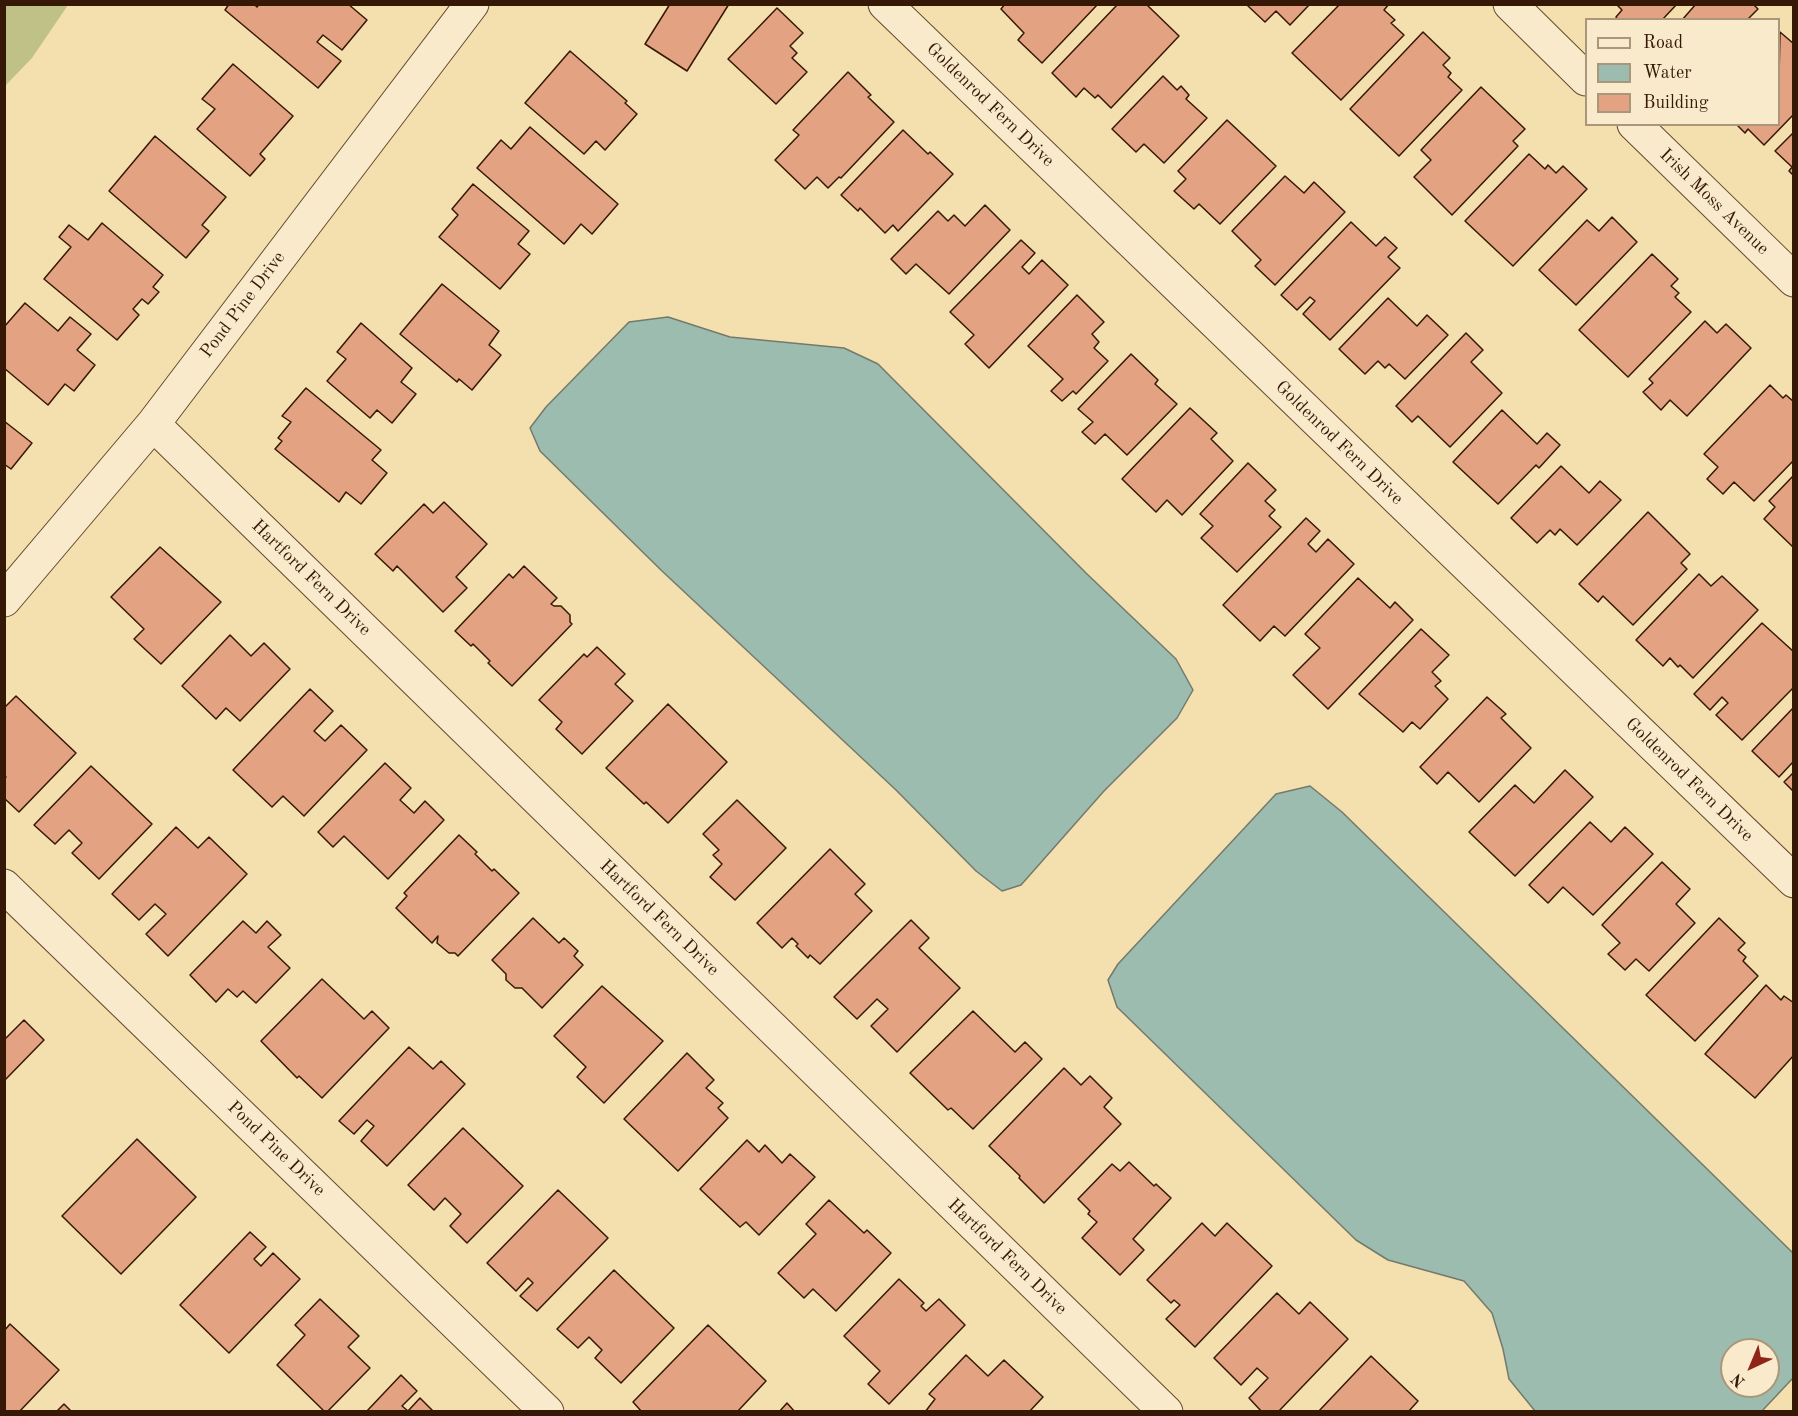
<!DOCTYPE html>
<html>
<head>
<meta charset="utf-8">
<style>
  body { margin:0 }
  #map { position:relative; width:1798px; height:1416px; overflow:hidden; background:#f4dfae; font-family:"Old Standard TT",serif }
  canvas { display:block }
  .frame { position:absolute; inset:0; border:6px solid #351805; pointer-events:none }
  .legend { position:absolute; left:1585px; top:18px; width:195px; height:108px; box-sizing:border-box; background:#f8eaca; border:2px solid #aa967b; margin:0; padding:8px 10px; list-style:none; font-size:18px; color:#351805 }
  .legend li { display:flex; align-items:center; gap:12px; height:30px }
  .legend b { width:30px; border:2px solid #aa967b }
  .north { position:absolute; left:1720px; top:1338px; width:60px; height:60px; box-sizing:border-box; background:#f8eaca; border:2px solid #aa967b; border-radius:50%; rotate:224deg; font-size:16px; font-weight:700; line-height:24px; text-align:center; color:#351805 }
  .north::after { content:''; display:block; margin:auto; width:21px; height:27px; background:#8f2418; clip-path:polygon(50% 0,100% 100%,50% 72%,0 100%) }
</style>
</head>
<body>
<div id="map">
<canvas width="1798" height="1416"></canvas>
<div class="frame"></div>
<ul class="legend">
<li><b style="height:8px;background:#f8eaca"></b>Road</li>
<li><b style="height:16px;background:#9cbcaf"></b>Water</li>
<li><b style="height:16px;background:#e3a383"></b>Building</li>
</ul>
<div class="north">N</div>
</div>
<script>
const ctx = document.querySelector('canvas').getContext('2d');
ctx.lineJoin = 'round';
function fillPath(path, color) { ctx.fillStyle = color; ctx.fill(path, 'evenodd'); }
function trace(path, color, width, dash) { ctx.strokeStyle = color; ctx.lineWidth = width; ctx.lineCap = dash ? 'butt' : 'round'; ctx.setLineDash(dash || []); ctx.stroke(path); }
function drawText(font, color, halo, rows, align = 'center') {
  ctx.font = font + ' "Old Standard TT",serif'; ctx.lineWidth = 5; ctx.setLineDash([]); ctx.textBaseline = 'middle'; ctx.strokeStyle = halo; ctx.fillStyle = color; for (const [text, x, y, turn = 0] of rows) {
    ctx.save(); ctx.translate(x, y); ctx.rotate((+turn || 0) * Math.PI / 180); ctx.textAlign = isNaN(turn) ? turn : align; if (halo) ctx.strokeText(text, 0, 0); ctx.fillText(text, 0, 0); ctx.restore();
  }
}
const green = new Path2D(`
  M5,4L68,5L32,58L5,86Z`);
const water = new Path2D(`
  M668,317L730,337L844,348L878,364L1087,574L1176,659L1193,690L1177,718L1104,791L1021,885L1002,891L976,871L896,790L662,571L540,451L530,428L546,407L629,322Z
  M1310,786L1342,812L1793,1253V1378L1762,1411H1535L1509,1379L1503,1349L1492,1313L1464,1281L1388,1260L1356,1240L1117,1007L1108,980L1118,964L1276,794ZM1732,1350H1768V1386H1732Z`);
const building = new Path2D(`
  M229,4H254L257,7L259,4H348L367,20L342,50L323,35L317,42L341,61L318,88L225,10Z
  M670,4H729L687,71L645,44Z
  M1005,4H1098L1042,63L1018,40L1024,33L1001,9Z
  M1118,4H1146L1179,36L1111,108L1098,95L1095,98L1084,88L1076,97L1052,73Z
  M1250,4H1310L1290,25L1276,11L1265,22L1248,6Z
  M1340,4H1389L1384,10L1395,20L1391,23L1404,35L1341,100L1292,53Z
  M1616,4H1677L1662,20H1618L1616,17L1622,10Z
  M1696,4H1753L1758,9L1747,20H1682Z
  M777,8L803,33L790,46L797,53L792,58L807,72L776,104L728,59Z
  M1423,32L1450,58L1443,65L1451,73L1448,77L1462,90L1399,156L1350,109Z
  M1780,32L1794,44V114L1764,145L1748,129L1745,133L1736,124H1778Z
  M570,51L627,101L625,103L637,114L605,150L596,141L584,154L525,103Z
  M233,64L293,116L260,154L265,159L250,176L197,129L215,109L202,99Z
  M848,72L871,95L868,97L894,122L841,178L839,177L828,188L817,177L805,189L775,160L799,135L793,130Z
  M1163,76L1177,90L1181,86L1189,95L1186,99L1207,118L1164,163L1144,144L1136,152L1112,129Z
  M1481,87L1525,129L1513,141L1518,146L1452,215L1414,177L1431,160L1421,150Z
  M1227,120L1276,166L1220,224L1199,204L1194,209L1174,191L1186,179L1178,171Z
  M530,127L618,204L592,234L581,224L564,244L477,168L501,140L511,149Z
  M903,130L928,154L930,152L953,174L898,231L893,225L885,233L860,208L858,211L841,195Z
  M1794,132V176L1789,171L1792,167L1775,151Z
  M155,136L226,197L202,225L209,231L186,258L109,191Z
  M1529,154L1545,169L1548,165L1556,173L1563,166L1587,189L1513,266L1465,221Z
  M1285,176L1304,193L1314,182L1345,212L1275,285L1255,266L1261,260L1232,231Z
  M473,184L529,231L518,244L530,254L500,289L439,237L458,215L452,209Z
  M985,205L1010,230L949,294L916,264L906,274L891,259L938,211L948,221L954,215L965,226Z
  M1612,217L1637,242L1576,305L1539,270L1587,220L1599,231Z
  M1351,222L1376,246L1385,237L1397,248L1388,257L1400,268L1330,340L1303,314L1315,301L1310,297L1297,310L1281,295Z
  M102,223L163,275L153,287L159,292L148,304L142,299L133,309L139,315L117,340L44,279L71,247L59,237L69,225L88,240Z
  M1021,240L1035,253L1022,267L1029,274L1042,260L1068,285L989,368L965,344L974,335L950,312Z
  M1652,254L1678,279L1671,286L1679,293L1675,297L1691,312L1628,377L1579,330Z
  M442,284L499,331L489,345L501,355L472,390L459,379L457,382L400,334Z
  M1077,295L1104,322L1092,334L1099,342L1094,348L1108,361L1076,394L1073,391L1062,401L1051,391L1063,379L1028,346Z
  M1388,298L1417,326L1427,315L1448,335L1405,379L1389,364L1385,368L1378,361L1365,374L1339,349Z
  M25,303L58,331L70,317L91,334L77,350L95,365L74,391L65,384L48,405L4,368V327Z
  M1705,321L1717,333L1726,324L1751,348L1687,416L1670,400L1661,410L1643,392L1653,383L1649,379Z
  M361,323L412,368L401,382L416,394L392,423L377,410L370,418L327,381L346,359L337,352Z
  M1466,333L1483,350L1471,362L1502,393L1450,447L1418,416L1412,422L1396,406Z
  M1131,354L1158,380L1155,384L1177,404L1127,455L1105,434L1095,444L1082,432L1093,422L1078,409Z
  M1770,385L1783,398L1786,395L1794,402V460L1754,501L1734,482L1723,494L1707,479L1718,467L1704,454Z
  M306,388L381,450L372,460L387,473L361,504L346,492L339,502L275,449L282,441L278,438L291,422L282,416Z
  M1190,408L1217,433L1211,439L1233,461L1182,515L1167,500L1156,512L1122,479Z
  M1502,410L1537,444L1547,433L1560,445L1539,468L1536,465L1498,504L1453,462Z
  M4,421L32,443L11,469L4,464Z
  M1248,463L1276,490L1265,501L1275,510L1269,516L1281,527L1237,572L1201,538L1213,526L1200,514Z
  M1561,466L1589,493L1600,481L1621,500L1577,545L1560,529L1555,535L1550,530L1537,543L1511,518Z
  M1794,475V548L1764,519L1775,507L1769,501Z
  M444,502L487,544L456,577L467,588L443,612L397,566L393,571L375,554L424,504L433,513Z
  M1648,512L1690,554L1681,563L1687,569L1633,625L1603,596L1598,602L1579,584Z
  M1306,518L1320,531L1308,544L1316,552L1328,539L1354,564L1285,636L1274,626L1260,641L1223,605Z
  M160,547L221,602L161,664L134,639L144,629L111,597Z
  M524,566L557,598L551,604L554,606H561L570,615V622L572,624L512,686L488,663L490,661L473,644L471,646L455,631L509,574L513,578Z
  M1699,574L1711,586L1722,576L1758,610L1693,678L1680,665L1678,667L1670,658L1663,666L1636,640Z
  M1358,578L1390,608L1395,602L1413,620L1328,709L1293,675L1320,648L1305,634Z
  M1762,623L1794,652V687L1742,740L1716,715L1728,703L1722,697L1710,710L1694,694Z
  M1421,629L1449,655L1432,672L1441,681L1435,686L1448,699L1420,729L1412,722L1403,732L1359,694Z
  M230,635L251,656L264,643L290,669L240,721L226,708L216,719L182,686Z
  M597,647L625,674L615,684L633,701L582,754L556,729L562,722L539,700L584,654L587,657Z
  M310,689L333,711L314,731L325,741L341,725L367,750L304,816L283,796L272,807L233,770Z
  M16,696L76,753L19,812L4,798V778L6,777L4,775V708Z
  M1487,697L1506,714L1501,718L1531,748L1479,802L1448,772L1437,784L1420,767Z
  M668,704L727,762L668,823L646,802L644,804L606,768Z
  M1794,707V765L1792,763L1779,777L1752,751Z
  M385,763L411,788L400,800L414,813L425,801L444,820L388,879L344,836L333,847L318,832Z
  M91,766L152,824L99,879L72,853L82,843L69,830L55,844L34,825Z
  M1565,770L1593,797L1515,876L1469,832L1515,785L1534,803Z
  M1794,772V792L1784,782Z
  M737,800L786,848L735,900L710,877L722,864L713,855L719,850L703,834Z
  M1590,822L1611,842L1625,827L1653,854L1593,915L1563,887L1548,903L1529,885Z
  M176,827L198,848L209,837L247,874L168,956L146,934L166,914L155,904L139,920L112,894Z
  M459,835L477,852L475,854L492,871L494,869L519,893L458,956L455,953H449L437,943L438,936L432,943L396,908L407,896L404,893Z
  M830,849L865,884L855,894L872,911L820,964L810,955L808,958L796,946L798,944L792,938L782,948L757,923Z
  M1662,862L1690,889L1676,904L1695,923L1649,971L1636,959L1625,970L1608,954L1620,943L1602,925Z
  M533,918L559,943L564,938L578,951L574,956L583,965L542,1008L522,988H515L506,980V974L492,960Z
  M1719,918L1745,943L1738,950L1746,957L1743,961L1758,976L1695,1041L1646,995Z
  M911,920L929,938L919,948L960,988L897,1052L871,1026L888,1009L877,999L857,1019L834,997Z
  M243,921L256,933L267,921L281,935L268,947L290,968L256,1003L243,991L237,997L228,989L216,1002L190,975Z
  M322,979L364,1019L372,1011L389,1028L322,1098L299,1076L297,1078L261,1041Z
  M1766,985L1781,1000L1784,996L1794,1003V1055L1755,1098L1705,1054Z
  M602,986L663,1041L604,1103L577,1077L586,1067L554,1036Z
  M973,1011L1015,1052L1025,1042L1042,1059L973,1129L951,1108L948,1110L910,1073Z
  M24,1020L44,1040L4,1081V1040Z
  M409,1047L433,1069L441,1061L465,1084L387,1166L361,1141L374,1126L367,1120L354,1134L339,1121Z
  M687,1053L714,1080L706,1088L723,1103L718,1108L728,1118L678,1171L624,1119Z
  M1064,1068L1081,1085L1090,1076L1112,1098L1104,1107L1121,1124L1044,1203L1019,1178L1020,1176L989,1146Z
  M463,1128L523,1186L467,1243L450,1226L461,1214L445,1198L434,1210L408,1185Z
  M137,1139L196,1197L121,1274L62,1216Z
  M747,1140L759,1152L765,1145L782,1163L790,1154L815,1177L759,1235L746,1222L740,1227L700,1189Z
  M1129,1162L1154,1186L1156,1184L1171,1198L1133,1239L1144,1250L1120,1275L1082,1238L1097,1222L1088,1214L1090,1211L1078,1199L1112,1164L1120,1171Z
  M558,1190L608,1238L537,1311L520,1296L533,1283L528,1278L516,1291L487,1263Z
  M829,1200L864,1233L867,1230L891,1253L836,1311L813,1289L804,1298L778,1273L816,1234L806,1224Z
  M1202,1223L1215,1236L1227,1223L1272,1266L1195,1347L1166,1319L1180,1305L1174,1300L1171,1303L1147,1280Z
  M250,1232L266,1247L254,1259L261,1266L273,1253L300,1279L229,1353L180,1305Z
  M614,1270L674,1328L621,1383L595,1358L602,1350L589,1337L578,1348L557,1329Z
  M899,1279L924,1303L921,1306L926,1311L939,1299L965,1325L889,1404L868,1384L880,1371L844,1336Z
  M1277,1293L1299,1314L1310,1302L1348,1339L1278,1412H1262L1249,1398L1268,1378L1257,1368L1241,1385L1214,1358Z
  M320,1299L359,1336L348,1347L370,1368L327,1412H325L277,1365L305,1335L295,1325Z
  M10,1324L59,1370L19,1412H4V1331Z
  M708,1325L766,1381L737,1412H642L633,1402Z
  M966,1355L988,1376L1004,1360L1043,1397L1029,1412H925L935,1399L929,1394Z
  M1371,1356L1418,1401L1408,1412H1318Z
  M401,1375L417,1391L402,1406L408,1411L420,1398L434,1412H366Z
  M787,1403L795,1412H779Z
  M64,1404L72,1412H56Z`);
const minor = new Path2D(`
  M885,4L1794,881
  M1510,4L1586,79
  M1634,124L1794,280
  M153,424L1166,1412
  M4,600L153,424L472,4
  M4,886L547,1412`);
const streetNames = [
  ["Goldenrod Fern Drive",990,105,44],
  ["Irish Moss Avenue",1714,202,44],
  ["Pond Pine Drive",243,305,-53],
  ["Goldenrod Fern Drive",1339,443,44],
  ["Hartford Fern Drive",311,578,44],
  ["Goldenrod Fern Drive",1689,780,44],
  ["Hartford Fern Drive",659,918,44],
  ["Pond Pine Drive",276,1149,44],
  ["Hartford Fern Drive",1007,1257,44]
];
fillPath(green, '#c0c187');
fillPath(water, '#9cbcaf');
trace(water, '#737a6b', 1.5);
fillPath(building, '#e3a383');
trace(building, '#351805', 1.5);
trace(minor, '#654a2f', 35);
trace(minor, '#f8eaca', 33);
drawText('18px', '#351805', '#f8eaca', streetNames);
</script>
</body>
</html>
